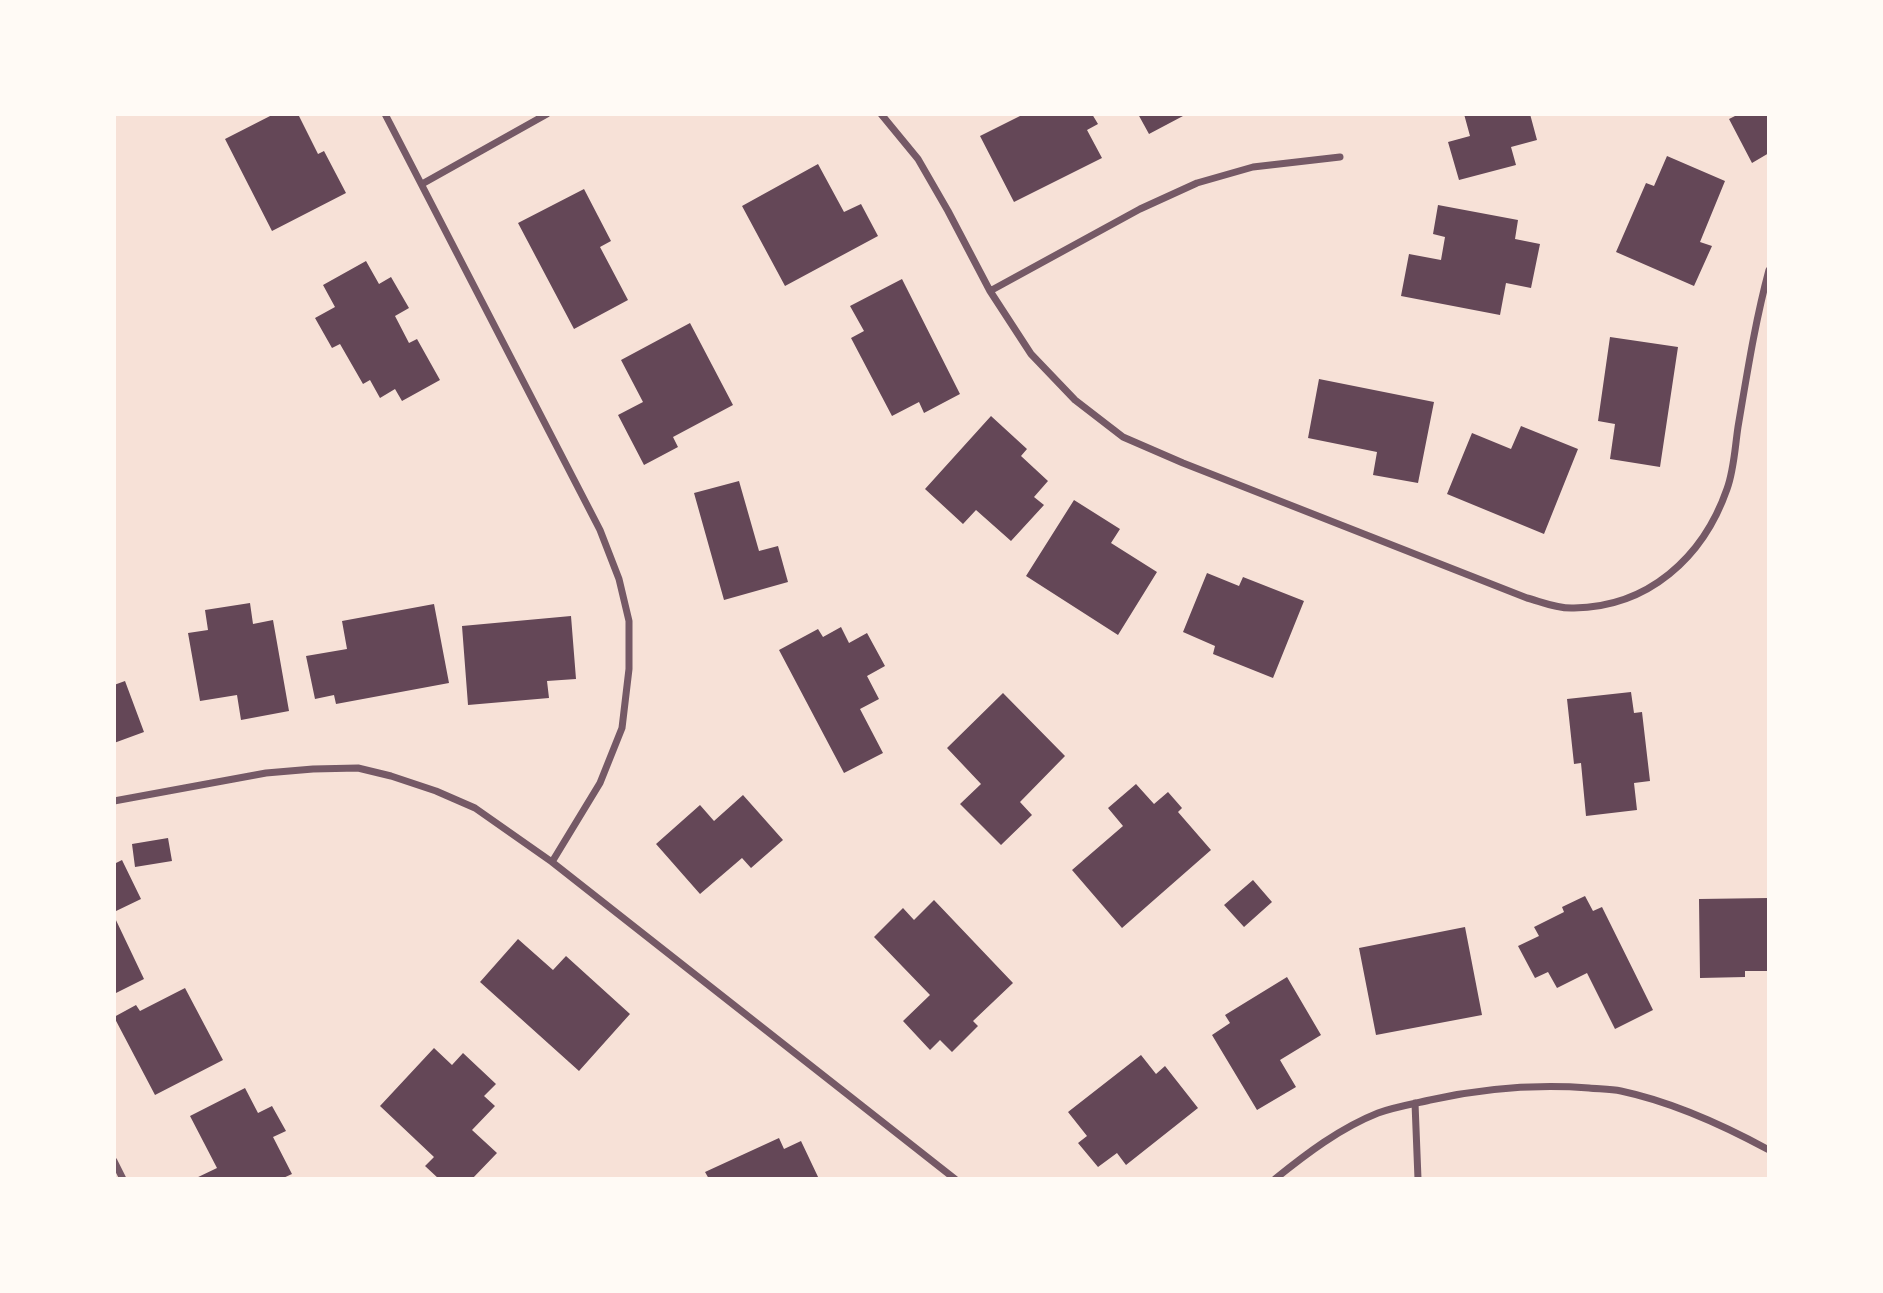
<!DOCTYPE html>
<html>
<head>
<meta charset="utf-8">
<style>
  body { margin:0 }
  #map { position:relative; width:1883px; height:1293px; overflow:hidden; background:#f7e1d7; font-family:Barlow,sans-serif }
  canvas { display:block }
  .frame { position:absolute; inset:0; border:116px solid #fffaf5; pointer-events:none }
</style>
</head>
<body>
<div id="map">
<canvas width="1883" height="1293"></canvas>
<div class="frame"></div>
</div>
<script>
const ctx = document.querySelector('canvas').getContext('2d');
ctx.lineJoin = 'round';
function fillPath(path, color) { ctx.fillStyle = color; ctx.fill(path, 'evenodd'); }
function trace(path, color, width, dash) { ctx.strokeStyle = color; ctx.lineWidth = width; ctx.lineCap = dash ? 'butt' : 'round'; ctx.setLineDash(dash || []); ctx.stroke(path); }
const building = new Path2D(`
  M274,114H298L318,154L324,151L346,193L272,231L225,139Z
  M1024,114H1092L1098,124L1087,130L1102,158L1014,202L980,136Z
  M1138,114H1182L1183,116L1149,134Z
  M1464,114H1530L1537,140L1511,147L1516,165L1459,180L1448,142L1470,136Z
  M1739,114H1769V153L1752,163L1729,119Z
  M1667,156L1725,181L1700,242L1712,246L1694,286L1616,252L1646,183L1654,186Z
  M818,164L844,212L861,204L878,236L785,286L742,206Z
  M584,189L611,241L600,247L628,300L574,329L518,223Z
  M1438,205L1518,220L1515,239L1540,244L1531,288L1506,283L1500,315L1401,296L1409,254L1441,260L1445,237L1433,234Z
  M366,261L379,284L391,277L409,308L395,316L409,343L417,339L440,380L402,401L395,389L380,398L370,380L363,384L340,344L332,348L315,318L335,307L323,285Z
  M902,279L960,394L924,413L919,402L892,416L851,338L864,331L850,306Z
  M690,323L733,405L673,437L678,447L644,465L618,415L643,402L621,360Z
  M1610,337L1678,347L1660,467L1610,459L1615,424L1598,421Z
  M1319,379L1434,402L1418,483L1373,475L1377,452L1308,438Z
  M991,416L1027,449L1021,456L1048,481L1034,497L1044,505L1011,541L976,510L963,524L925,489Z
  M1521,426L1578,449L1544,534L1447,494L1472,433L1511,449Z
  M739,481L759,551L778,546L788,582L724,600L694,493Z
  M1074,500L1120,529L1111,543L1157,572L1118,635L1026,576Z
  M1207,573L1239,586L1243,577L1304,601L1273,678L1213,654L1215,646L1183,632Z
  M250,603L253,624L273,620L289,711L241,720L237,695L200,701L188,633L208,630L205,610Z
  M434,604L449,683L336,704L334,695L315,699L306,656L347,649L342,621Z
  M571,616L576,679L547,681L549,698L468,705L462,626Z
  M841,627L849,643L867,633L885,666L867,676L879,699L860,709L883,753L844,773L779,650L818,629L823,637Z
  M125,681L144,732L114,743V685Z
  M1631,692L1634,713L1642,712L1650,781L1634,783L1637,810L1586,816L1581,763L1574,764L1567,699Z
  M1003,693L1065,756L1020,802L1032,815L1001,845L960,804L981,784L947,748Z
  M1136,784L1154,804L1168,792L1182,808L1178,812L1211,850L1122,928L1072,870L1123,826L1108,808Z
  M743,795L783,840L751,868L742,858L700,894L656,844L700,805L714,821Z
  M168,838L172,861L135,867L132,844Z
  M122,860L141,899L114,912V864Z
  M1253,880L1272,902L1244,927L1224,905Z
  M1585,896L1593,911L1602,907L1653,1010L1615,1029L1587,973L1557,988L1548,972L1535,978L1518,946L1539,936L1534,927L1564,912L1562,907Z
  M1769,898V971H1745V977L1700,978L1699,899Z
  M934,900L1013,983L973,1021L978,1026L952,1052L940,1040L930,1050L903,1021L930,995L874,937L903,908L914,920Z
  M114,916L144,979L114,994Z
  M1465,927L1482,1015L1376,1035L1359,948Z
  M518,939L553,970L566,956L630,1014L579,1071L480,982Z
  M1287,977L1321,1035L1280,1060L1296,1087L1257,1110L1212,1035L1230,1023L1225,1015Z
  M185,988L223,1060L155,1095L114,1017L136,1005L140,1011Z
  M434,1048L452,1065L463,1053L496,1084L484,1096L495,1106L472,1130L497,1153L472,1179H439L425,1166L434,1157L380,1106Z
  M1141,1055L1156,1074L1165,1066L1198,1108L1126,1165L1117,1153L1098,1167L1078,1143L1087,1136L1068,1112Z
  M245,1088L258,1113L272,1106L286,1131L273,1137L292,1174L281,1179H194L217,1168L190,1116Z
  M779,1138L784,1149L801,1141L819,1179H709L705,1172Z`);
const minor = new Path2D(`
  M385,114L600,530L619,579L629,621V669L622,728L600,783L552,862
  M881,114L918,159L948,211L990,291L1031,354L1075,400L1123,437L1183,463L1527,598C1542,602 1559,609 1574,608C1648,607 1703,558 1727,489C1734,470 1735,447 1738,427C1747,374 1755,322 1769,270
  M422,184L547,114
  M990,291L1140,209L1197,183L1253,167L1340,157
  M114,801L266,773L313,769L358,768L391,776L436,791L475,808L552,862L955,1179
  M1415,1103L1418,1179
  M114,1161L123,1179
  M1275,1179C1306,1154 1340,1128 1378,1113C1394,1107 1413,1104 1430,1100C1484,1088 1534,1084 1589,1088C1599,1089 1611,1089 1621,1091C1673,1102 1723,1125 1769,1150`);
fillPath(building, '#644757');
trace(minor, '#755966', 7);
</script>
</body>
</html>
